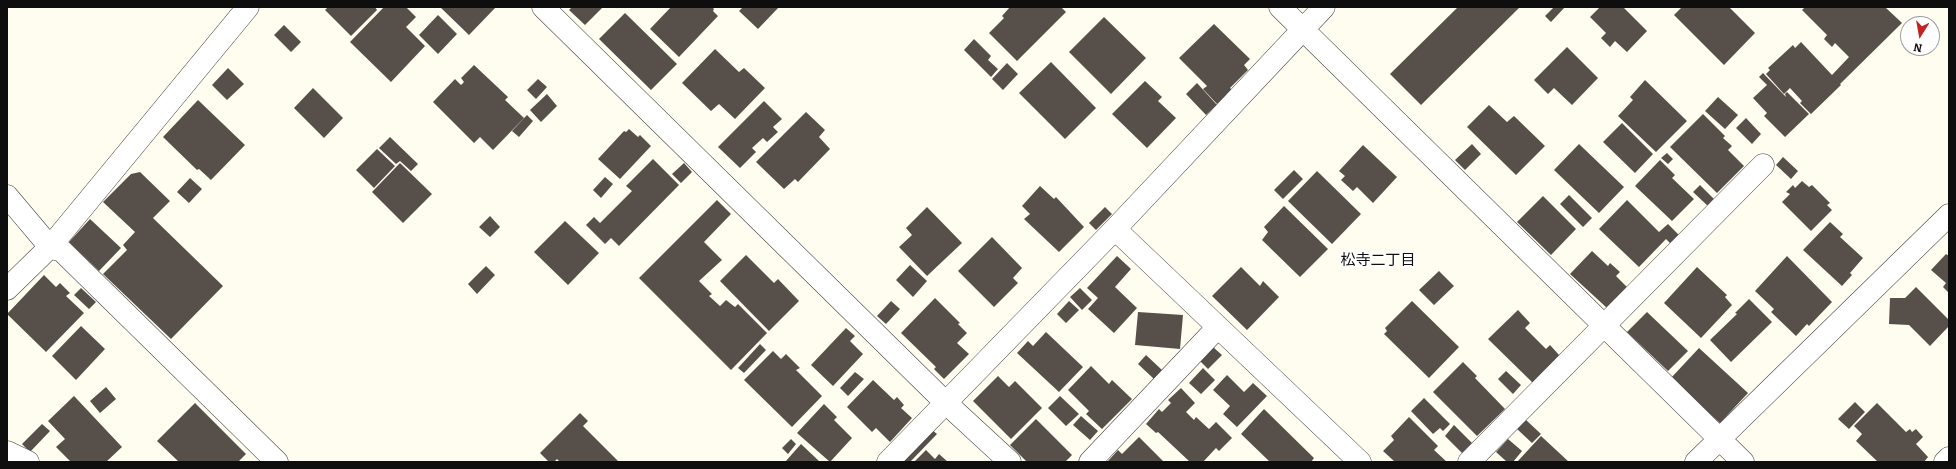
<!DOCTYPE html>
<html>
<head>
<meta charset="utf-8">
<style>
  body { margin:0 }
  #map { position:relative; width:1956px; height:469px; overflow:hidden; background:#fffdef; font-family:Bitter,serif }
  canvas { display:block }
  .frame { position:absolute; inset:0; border:8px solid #0e0e0e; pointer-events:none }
  .north { position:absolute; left:1900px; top:16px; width:40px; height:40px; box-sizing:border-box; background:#fff; border:1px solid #9f9f9f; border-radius:50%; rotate:191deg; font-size:11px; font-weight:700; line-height:16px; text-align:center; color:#0e0e0e }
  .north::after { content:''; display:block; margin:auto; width:14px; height:18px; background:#c22222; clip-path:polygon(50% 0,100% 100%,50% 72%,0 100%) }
</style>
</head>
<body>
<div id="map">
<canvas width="1956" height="469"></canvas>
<div class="frame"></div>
<div class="north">N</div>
</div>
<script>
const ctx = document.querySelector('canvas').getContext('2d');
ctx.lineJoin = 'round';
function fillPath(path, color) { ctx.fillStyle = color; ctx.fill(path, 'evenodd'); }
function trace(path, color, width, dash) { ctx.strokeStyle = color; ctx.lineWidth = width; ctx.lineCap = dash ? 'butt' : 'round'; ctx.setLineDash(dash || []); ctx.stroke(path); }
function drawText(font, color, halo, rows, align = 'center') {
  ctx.font = font + ' Bitter,"Noto Sans JP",serif'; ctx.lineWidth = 4; ctx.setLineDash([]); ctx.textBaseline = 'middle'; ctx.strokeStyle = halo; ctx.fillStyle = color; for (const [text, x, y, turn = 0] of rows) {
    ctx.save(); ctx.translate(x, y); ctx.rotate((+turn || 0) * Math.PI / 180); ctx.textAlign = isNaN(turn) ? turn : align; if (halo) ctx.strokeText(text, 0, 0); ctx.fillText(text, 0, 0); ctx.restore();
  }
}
const building = new Path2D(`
  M328,7H375L377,10L351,36L325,10Z
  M384,7H406L416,17L406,27L425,46L391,82L350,42Z
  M440,7H496L469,35Z
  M572,7H603L585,25L569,10Z
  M671,7H712L714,9L713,11L718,16L679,57L650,29Z
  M743,7H779L758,29L739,11Z
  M1010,7H1061L1066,12L1017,61L989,33L1004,18L1002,16Z
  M1458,7H1520L1421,105L1390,74Z
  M1554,7H1565L1551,22L1545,16Z
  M1600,7H1623L1647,31L1627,52L1615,41L1610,47L1601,38L1606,33L1590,17Z
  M1682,7H1729L1755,33L1724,65L1674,15Z
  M1805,7H1885L1902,23L1840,84L1841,85L1811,114L1800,103L1802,101L1790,88L1784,94L1766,74L1770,70L1768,68L1793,45L1795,48L1801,42L1832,75L1849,57L1835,43L1832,47L1824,39L1827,35L1802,10Z
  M625,13L677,64L651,90L599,39Z
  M438,15L457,34L438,54L419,35Z
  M1104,17L1146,58L1111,94L1069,52Z
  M1214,24L1250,59L1244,65L1248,70L1230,88L1232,90L1217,104L1203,89L1207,86L1179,58Z
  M284,25L301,42L291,52L274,35Z
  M974,39L991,56L988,60L998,69L991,77L964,50Z
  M1567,47L1598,78L1572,105L1554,88L1548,94L1534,80Z
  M715,49L739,72L744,68L765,88L735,119L719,104L711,111L682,83Z
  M1051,62L1096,108L1065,139L1019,93Z
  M1007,63L1018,74L1003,90L992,79Z
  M474,65L508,97L505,100L524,118L493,150L480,137L474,143L433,102L455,79L461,85L464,82L461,78Z
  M228,68L244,84L227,100L212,85Z
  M1763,73L1786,97L1785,94L1787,92L1809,114L1785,137L1764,116L1767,113L1753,98L1767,85L1759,77Z
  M538,79L547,87L536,99L527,90Z
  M1645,80L1687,121L1656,152L1618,116L1633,100L1630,97Z
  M1145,81L1162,97L1158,101L1176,118L1147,148L1112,114Z
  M1197,83L1217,105L1206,115L1186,94Z
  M313,88L343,118L324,138L294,108Z
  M547,94L557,106L541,122L530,110Z
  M1718,97L1738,115L1725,129L1705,111Z
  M198,100L245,145L211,180L199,169L197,170L163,137Z
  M764,101L782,119L773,127L778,132L767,142L763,138L752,148L756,152L740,168L718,147Z
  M1489,105L1507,122L1514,116L1545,146L1516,175L1467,127Z
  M806,112L825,130L819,137L830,149L798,182L795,179L784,189L756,162Z
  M1703,114L1725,136L1723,138L1732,146L1728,150L1744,166L1717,193L1670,147Z
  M527,115L533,121L519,137L512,131Z
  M1746,118L1761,134L1752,144L1736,128Z
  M1622,123L1653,154L1635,173L1603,142Z
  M629,129L638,137L640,135L651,146L620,179L598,159L624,131L626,132Z
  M390,137L418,164L411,171L400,161L396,164L379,148Z
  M1472,144L1481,154L1465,170L1455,160Z
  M1579,144L1624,187L1599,213L1554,170Z
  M1363,145L1397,177L1373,203L1357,187L1353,191L1341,180L1345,176L1339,171Z
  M377,149L395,166L374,188L356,170Z
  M1667,153L1673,159L1668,164L1661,158Z
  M1783,157L1798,171L1791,179L1776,165Z
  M653,159L679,185L619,246L611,238L605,244L586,225L594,217L600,223L632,191L626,186Z
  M1660,160L1675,175L1672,178L1694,199L1672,221L1635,186Z
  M400,163L432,194L403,223L372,192Z
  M684,163L692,172L681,183L672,174Z
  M1294,170L1303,179L1283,199L1274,190Z
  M1317,171L1361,214L1332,244L1288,201Z
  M140,172L170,201L153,218L223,286L171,339L103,274L127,250L123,245L135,232L103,202L131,174Z
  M605,177L613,184L601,198L593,190Z
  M190,178L202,189L189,203L177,192Z
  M1802,181L1809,187L1812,185L1830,203L1827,205L1832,210L1811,231L1782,202L1790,194L1786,192L1793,185L1795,188Z
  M1700,185L1715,200L1709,207L1693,192Z
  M1040,186L1054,199L1056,197L1084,227L1059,252L1024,219L1030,214L1022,206Z
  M1569,195L1592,218L1583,227L1560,204Z
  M1543,196L1576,229L1551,255L1517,222Z
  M717,200L731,214L704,242L722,260L699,281L712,294L709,296L720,306L726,300L735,307L738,304L767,333L731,370L639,278Z
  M1627,200L1659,232L1668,224L1680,236L1671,244L1666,239L1639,267L1599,229Z
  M1284,206L1328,249L1300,277L1262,240L1268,232L1264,227Z
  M927,207L962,243L927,276L899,247L912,235L906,228Z
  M1105,207L1112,214L1096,230L1089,223Z
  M490,216L500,227L490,237L479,227Z
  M90,219L121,248L99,271L69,242Z
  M565,221L599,253L568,285L534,252Z
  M1830,222L1843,234L1840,237L1863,258L1850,273L1852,275L1842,286L1803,250Z
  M992,237L1022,268L1013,278L1018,283L994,307L958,271Z
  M1592,251L1608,266L1610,263L1620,272L1616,276L1627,287L1607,308L1570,274Z
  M1946,254L1949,256V293L1943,287L1946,283L1931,270Z
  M746,255L774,283L778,279L799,301L769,331L720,281Z
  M1117,256L1131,269L1115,287L1137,308L1114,333L1088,309L1098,298L1087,288Z
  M1787,256L1832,302L1809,326L1807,324L1796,336L1771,312L1774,309L1755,291Z
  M910,265L927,281L913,297L896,280Z
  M486,266L495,275L477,294L468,284Z
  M1241,267L1260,286L1263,281L1279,297L1247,330L1212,296Z
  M1697,267L1727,295L1725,297L1732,305L1701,338L1664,303Z
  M1439,271L1454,286L1434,305L1419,290Z
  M44,275L56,287L60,283L70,293L66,296L84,313L46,352L7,314Z
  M1916,287L1949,320V326L1930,346L1909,325L1889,324L1890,298H1905Z
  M81,288L96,302L89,309L74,295Z
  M1080,288L1092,300L1082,310L1070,297Z
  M935,298L960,323L958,324L967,333L957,343L969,354L944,379L934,369L936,367L901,333Z
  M1749,299L1772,322L1731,362L1710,340L1737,314L1735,313Z
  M891,301L900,309L886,324L877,316Z
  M1069,301L1079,310L1066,323L1057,314Z
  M1412,301L1459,347L1429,378L1384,334L1387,331L1385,328Z
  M1518,310L1530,323L1525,328L1546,349L1550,345L1560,356L1533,383L1488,339Z
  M1138,312L1183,315L1180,349L1135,345Z
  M1647,312L1688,351L1668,371L1627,332Z
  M81,326L105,349L76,380L52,356Z
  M846,328L855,336L850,341L863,354L833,386L811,365Z
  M1046,332L1083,367L1059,392L1017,353L1028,341L1033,346Z
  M760,344L766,350L744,373L738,368Z
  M1213,347L1222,355L1208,369L1200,361Z
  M1699,348L1748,393L1720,423L1671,378Z
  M773,351L781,359L786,354L800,368L796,370L822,396L792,427L744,380Z
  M1146,355L1162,370L1154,379L1138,364Z
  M1463,362L1477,376L1475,378L1505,409L1477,436L1433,392Z
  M1091,366L1109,384L1112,380L1132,399L1102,429L1086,414L1089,411L1068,390Z
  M1203,368L1215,380L1201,394L1189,383Z
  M1506,371L1521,385L1513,394L1498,379Z
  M855,372L864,379L848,396L840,388Z
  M1227,375L1244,392L1253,383L1267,396L1237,427L1223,414L1230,406L1213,390Z
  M998,376L1009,387L1015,381L1042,408L1011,439L973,401Z
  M873,380L894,400L897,397L904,405L901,408L912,418L890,442L876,428L872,432L847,407Z
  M106,387L116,399L100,413L90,401Z
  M1181,388L1195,403L1186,412L1194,420L1196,417L1209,429L1216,422L1232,438L1219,451L1216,448L1203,462H1190L1158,432L1156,433L1146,424L1159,409L1162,412L1171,403L1168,400Z
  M74,396L122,447L106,462H71L56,447L65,439L48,421Z
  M1060,396L1079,414L1066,426L1048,408Z
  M1424,398L1450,424L1443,431L1440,428L1433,434L1411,411Z
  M1855,402L1865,412L1849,429L1838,419Z
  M195,403L246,454L238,462H179L157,441Z
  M1877,403L1906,432L1910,429L1912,432L1916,429L1923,437L1916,444L1928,457L1924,462H1878L1856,441L1862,434L1854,426Z
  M824,404L837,417L834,420L852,438L830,462L797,433Z
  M1264,409L1314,458L1311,462H1270L1241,434Z
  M580,413L588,421L583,426L619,462H560L557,459L554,462H549L540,453Z
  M1081,416L1098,431L1090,440L1073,425Z
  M1409,417L1438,446L1434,450L1447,462H1395L1383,451L1394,440L1391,436Z
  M1036,419L1072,455L1065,462H1027L1010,445Z
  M1526,420L1541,434L1532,443L1517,429Z
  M42,424L50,431L30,452L22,444Z
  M1454,425L1472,443L1462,453L1445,436Z
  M931,429L937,434L910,462H900Z
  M1541,436L1569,462H1517Z
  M1139,437L1164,462L1108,461L1118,450L1122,454Z
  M791,439L796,444L788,454L782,448Z
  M1508,439L1522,451L1513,462H1507L1496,452Z
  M801,444L820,462H785Z
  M926,450L935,459L939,454L948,462H914Z`);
const minor = new Path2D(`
  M543,7L946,403L1010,462
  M1280,7L1743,462
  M7,196L50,247L62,251L277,462
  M1115,229L1360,462
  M7,289L50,247L248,7
  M7,452L28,462
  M888,462L1115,229L1324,7
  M1090,462L1218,327
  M1469,462L1763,165
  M1696,462L1949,215
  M1945,462L1949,458`);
const neighbourhoodNames = [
  ["松寺二丁目",1378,261]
];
fillPath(building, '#57504a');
trace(minor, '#414141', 23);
trace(minor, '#fff', 22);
drawText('15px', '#0e0e0e', '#fff', neighbourhoodNames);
</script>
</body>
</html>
